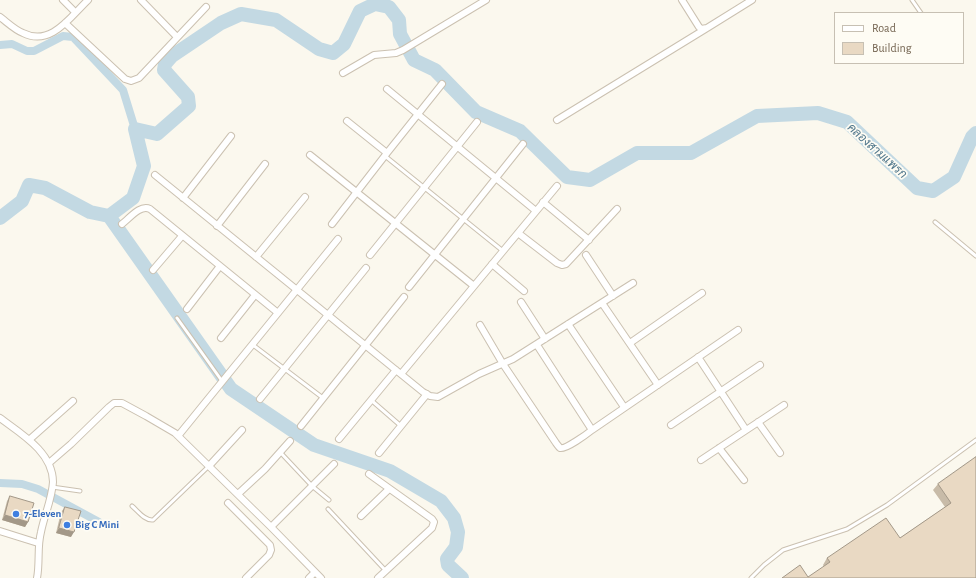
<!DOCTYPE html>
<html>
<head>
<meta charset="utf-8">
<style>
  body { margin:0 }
  #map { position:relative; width:976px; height:578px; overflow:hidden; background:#fbf8ee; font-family:"Alegreya Sans",sans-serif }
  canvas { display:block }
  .legend { position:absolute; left:834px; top:12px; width:130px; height:52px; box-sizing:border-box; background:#fefcf4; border:1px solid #c7c0b3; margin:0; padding:5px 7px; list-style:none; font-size:12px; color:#756552 }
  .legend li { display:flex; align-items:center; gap:8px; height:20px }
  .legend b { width:20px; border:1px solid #c7c0b3 }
</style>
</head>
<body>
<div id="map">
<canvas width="976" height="578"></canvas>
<ul class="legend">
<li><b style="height:5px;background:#fff"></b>Road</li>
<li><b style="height:11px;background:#e9d9c3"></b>Building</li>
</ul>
</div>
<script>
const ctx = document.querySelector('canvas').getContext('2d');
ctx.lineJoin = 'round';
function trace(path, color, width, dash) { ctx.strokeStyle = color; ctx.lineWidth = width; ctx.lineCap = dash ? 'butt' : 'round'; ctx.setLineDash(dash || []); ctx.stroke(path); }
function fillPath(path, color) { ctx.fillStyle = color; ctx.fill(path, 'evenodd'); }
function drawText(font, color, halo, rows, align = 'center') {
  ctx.font = font + ' "Alegreya Sans",Sarabun,sans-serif'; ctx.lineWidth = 3.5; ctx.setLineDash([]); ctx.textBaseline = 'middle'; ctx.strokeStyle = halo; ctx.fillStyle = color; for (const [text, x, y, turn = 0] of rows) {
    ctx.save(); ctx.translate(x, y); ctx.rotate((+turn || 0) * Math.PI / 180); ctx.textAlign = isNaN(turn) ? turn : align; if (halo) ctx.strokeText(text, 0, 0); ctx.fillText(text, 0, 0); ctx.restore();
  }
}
const canal = new Path2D(`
  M0,45L12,44L27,51H34L63,36L73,37L123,90L135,129
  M0,483L22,484L38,489L99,522`);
const river = new Path2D(`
  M109,216L133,198L144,166L135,129L157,134L189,106L188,97L164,70L165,64L172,56L221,23L241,14L276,20L319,49L333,53L344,44L360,11L375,4L389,7L399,20L400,34L414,60L435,70L476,112L520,131L567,177L590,180L637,153H691L757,116L818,113L847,122L917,188L933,191L954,177L972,137L976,133
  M0,218L22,201L29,185L45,188L90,212L109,216L231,389L314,445L390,471L441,501L454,518L458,532L456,547L447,559L448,565L462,578`);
const service = new Path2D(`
  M912,0L921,13
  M385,156L503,251
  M935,222L976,256
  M177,318L222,381
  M253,345L323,398
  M371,400L401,426
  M280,452L312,486L329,500
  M52,487L80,491
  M132,506C138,511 145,521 153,520L209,466
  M328,509L386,571
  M751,578L764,565L783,550L847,529L887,505L976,440`);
const minor = new Path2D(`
  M63,0L75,12
  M141,0L177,37
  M682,0L699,27L701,29L707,28L752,0
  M0,17C8,23 15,30 23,33C51,47 70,17 88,0
  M65,23L125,79L131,81L139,78L206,7
  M343,73L374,55L396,53L403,50L486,0
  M387,89L536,211
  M557,120L707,28
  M347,121L387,153L442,84
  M310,155L474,286
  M155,175L423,392L430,396L438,397L479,374L513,359L633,283
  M183,198L231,136
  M543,202L589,240
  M122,224C129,219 140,204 150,209L278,313
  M332,224L387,153
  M217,226L265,164
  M518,233L557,263L562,265L566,264L617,209
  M370,255L477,122
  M586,255L613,296
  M256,257L305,197
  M492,264L524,291
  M153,270L182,236
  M409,287L523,144
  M521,302L545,339
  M602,303L658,385
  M187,309L220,266
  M568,324L624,407
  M480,325L503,364L556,443C556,443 559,447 560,448C565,450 587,434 592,430L738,330
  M221,338L255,295
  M630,343L702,293
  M537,345L592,430
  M698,357L746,430
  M401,374L557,186
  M260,399L366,268
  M0,418C20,433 53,452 53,482C52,499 44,516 41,532C37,547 40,563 37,578
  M758,422L780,453
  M671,425L760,365
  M301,426L404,297
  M178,436L338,239
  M339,439L396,370
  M29,440L73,401
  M719,448L744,480
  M379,453L427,394
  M701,460L784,405
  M49,463L71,444L109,407L114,403H122L146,416L175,433L271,527L321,578
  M209,466L242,430
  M369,474L432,519L434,522L432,528L378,578
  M238,494L265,469L290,441
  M228,503L270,545L271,550L269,555L246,578
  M361,516L389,489
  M271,527L334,464
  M0,531L38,543
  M309,578L315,572`);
const wall = new Path2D(`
  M976,457V578L808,577L824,567L823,565L827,558L900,538L945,507L933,490L938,484Z
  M10,496L28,522L25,527L2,520L7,501Z
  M65,507L71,537L56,533L61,512Z`);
const shadedWall = new Path2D(`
  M5,515L28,522L25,527L2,520Z
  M59,528L74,532L71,537L56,533Z`);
const building = new Path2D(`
  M976,457V578H782L800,565L808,577L830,562L827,558L886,518L900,538L951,503L938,484Z
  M10,496L34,503L28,522L5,515Z
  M65,507L81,511L74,532L59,528Z`);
const markers = [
  [16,514,4,"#3f7fe0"],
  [67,525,4,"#3f7fe0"]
];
const shopNames = [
  ["7-Eleven",24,514],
  ["Big C Mini",75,525]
];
const waterNames = [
  ["คลองสามแพรก",877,151,42]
];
trace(canal, '#c3d9e3', 8);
trace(river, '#c3d9e3', 14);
trace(service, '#cbc1b1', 5);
trace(minor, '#cbc1b1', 8);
trace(service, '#fff', 3);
trace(minor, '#fff', 6);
fillPath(wall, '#c8bba8');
fillPath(shadedWall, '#a39888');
fillPath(building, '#e9d9c3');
trace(building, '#a39888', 1);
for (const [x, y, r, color] of markers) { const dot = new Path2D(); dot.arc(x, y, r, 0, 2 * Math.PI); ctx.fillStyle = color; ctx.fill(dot); trace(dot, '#fefcf4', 1.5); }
drawText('bold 11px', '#366cbe', '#fefcf4', shopNames, 'left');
drawText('italic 12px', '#51778c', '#fefcf4', waterNames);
</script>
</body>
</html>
